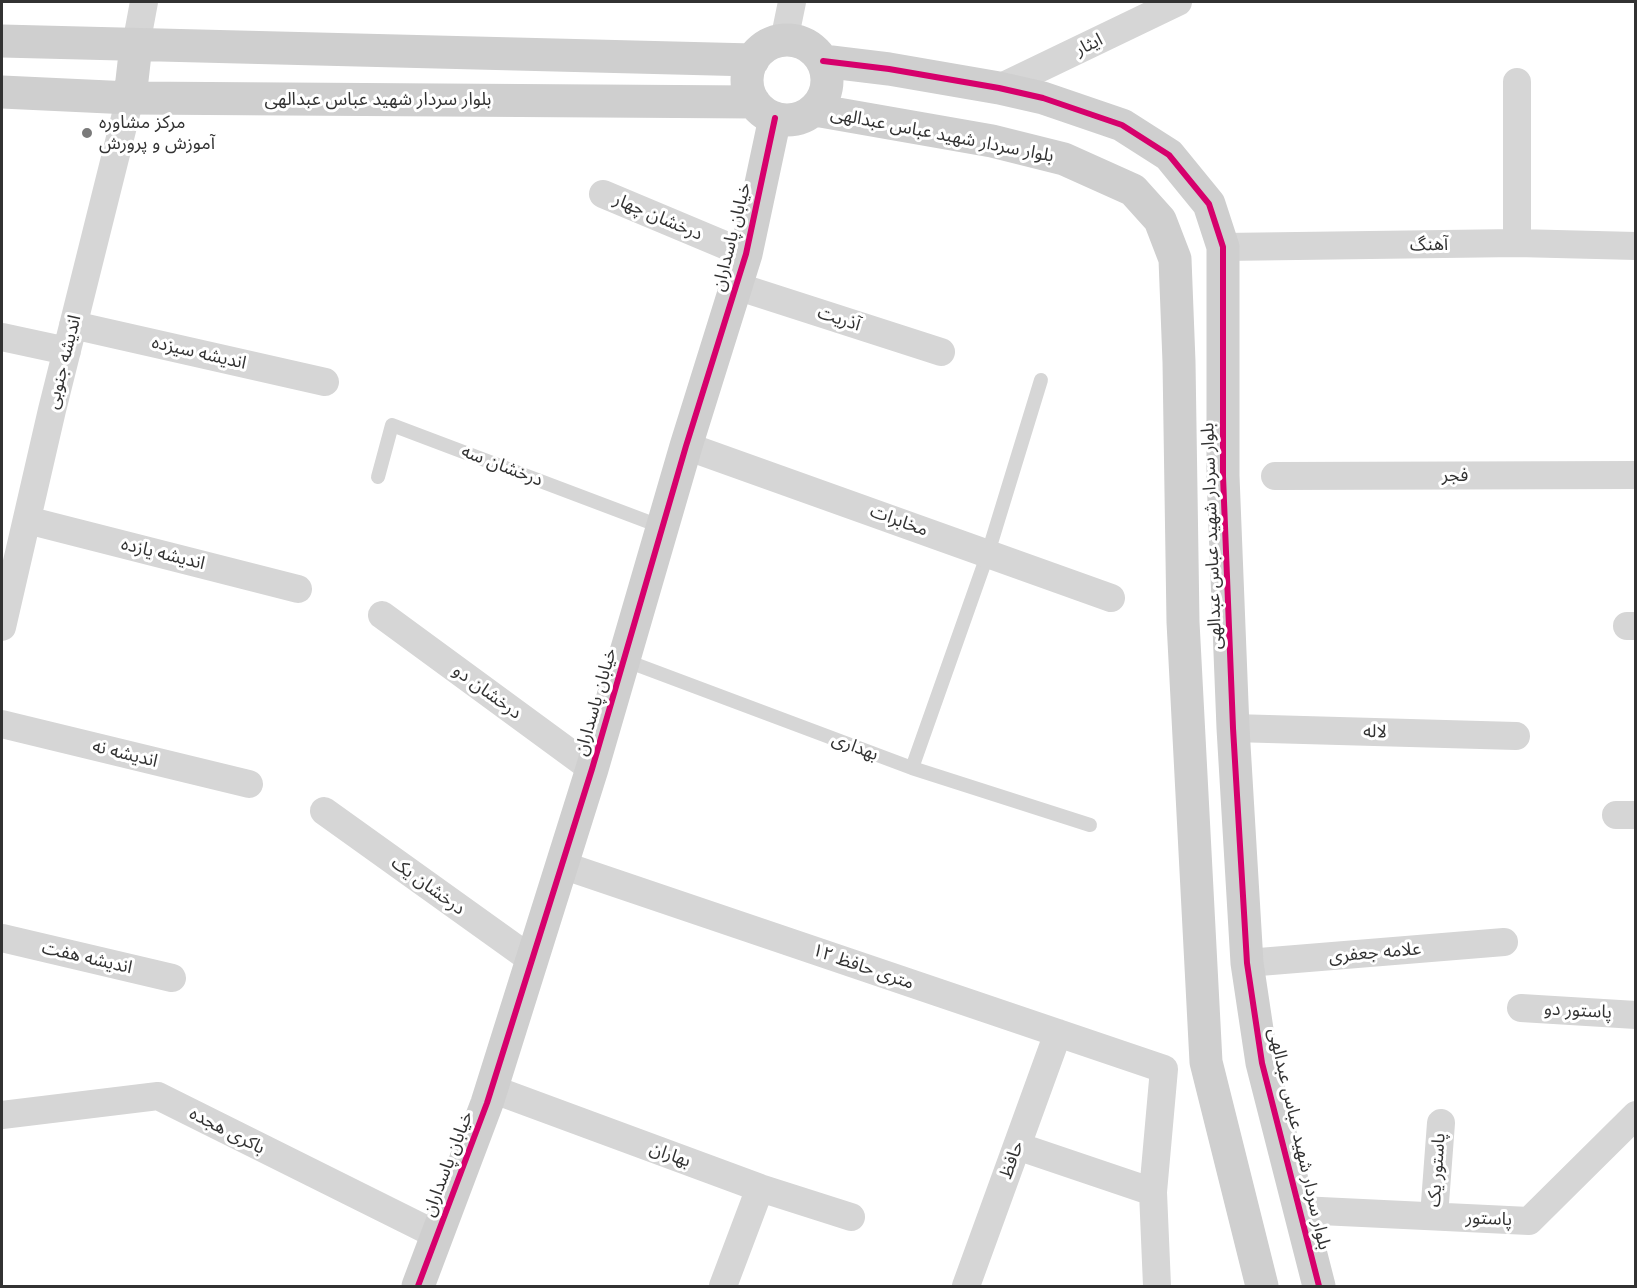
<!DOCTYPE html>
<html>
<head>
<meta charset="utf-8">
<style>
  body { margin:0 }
  #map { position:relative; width:1637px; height:1288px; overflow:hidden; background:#fff; font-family:"PT Sans",sans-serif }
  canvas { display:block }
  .frame { position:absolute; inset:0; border:3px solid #323232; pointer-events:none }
</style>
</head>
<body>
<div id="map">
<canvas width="1637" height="1288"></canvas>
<div class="frame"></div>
</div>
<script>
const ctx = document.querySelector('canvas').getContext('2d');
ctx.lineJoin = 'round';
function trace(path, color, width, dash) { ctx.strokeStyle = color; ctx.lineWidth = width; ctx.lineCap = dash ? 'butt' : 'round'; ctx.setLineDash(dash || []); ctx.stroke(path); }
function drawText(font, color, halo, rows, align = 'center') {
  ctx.font = font + ' "PT Sans","Noto Sans Arabic",sans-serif'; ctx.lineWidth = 6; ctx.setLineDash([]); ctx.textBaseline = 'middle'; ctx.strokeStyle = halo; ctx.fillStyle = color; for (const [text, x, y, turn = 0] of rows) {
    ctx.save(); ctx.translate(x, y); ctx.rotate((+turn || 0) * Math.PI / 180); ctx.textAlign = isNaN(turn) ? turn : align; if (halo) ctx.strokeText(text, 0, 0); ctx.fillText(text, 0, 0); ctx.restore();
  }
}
const lane = new Path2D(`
  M378,477L392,425L662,527
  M624,660L912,768L1090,825
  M912,768L988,553L1041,380`);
const street = new Path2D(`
  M784,41L792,2
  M136,45L144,2
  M1517,82V243
  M999,88L1178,2
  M603,194L746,254
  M1223,247L1517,243L1636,246
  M736,286L941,352
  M73,325L325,382
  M2,337L67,351
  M686,446L1111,598
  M1275,476L1636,475
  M27,520L298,589
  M382,615L592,769
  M1627,626H1636
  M2,627L52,410L130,98
  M2,724L249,784
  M1233,728L1516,736
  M324,811L532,960
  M1616,815H1636
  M562,865L1164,1069L1153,1192L1157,1286
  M2,938L172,978
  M1247,963L1504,942
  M1521,1008L1636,1015
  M492,1089L760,1188L851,1217
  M2,1115L158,1096L437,1235
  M1017,1146L1153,1192
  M1300,1210L1529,1221L1636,1115
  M1434,1216L1441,1123
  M723,1286L760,1188
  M966,1286L1058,1033`);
const secondary = new Path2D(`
  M747 80a40 40 0 1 1 80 0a40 40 0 1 1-80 0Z
  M2,41L753,60
  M823,61L889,69L999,88L1043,98L1122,125L1169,155L1209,204L1223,247V476L1233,728L1247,963L1262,1063L1319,1286
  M2,92L130,98L754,102
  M130,98L136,45
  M815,110L992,141L1064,159L1133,190L1160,220L1175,259L1179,362L1183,622L1206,1062L1262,1286
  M418,1286L487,1103L592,769L686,446L746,254L775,118`);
const cycleway = new Path2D(`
  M823,61L889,69L999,88L1043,98L1122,125L1169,155L1209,204L1223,247V476L1233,728L1247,963L1262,1063L1319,1286
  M418,1286L487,1103L592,769L686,446L746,254L775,118`);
const markers = [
  [87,133,6,"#7a7a7a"]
];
const streetNames = [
  ["ایثار",1089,45,-26],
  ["بلوار سردار شهید عباس عبدالهی",378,100],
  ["بلوار سردار شهید عباس عبدالهی",942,135,11],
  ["درخشان چهار",658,217,23],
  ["خیابان پاسداران",732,237,-76],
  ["آهنگ",1429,245,-1],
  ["آذریت",839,319,18],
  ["اندیشه سیزده",199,353,13],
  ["اندیشه جنوبی",64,362,-76],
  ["درخشان سه",502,466,21],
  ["فجر",1455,476],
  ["مخابرات",899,521,20],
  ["بلوار سردار شهید عباس عبدالهی",1212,536,-92],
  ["اندیشه یازده",163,554,14],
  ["درخشان دو",487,692,36],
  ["خیابان پاسداران",596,702,-74],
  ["لاله",1375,732,2],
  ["بهداری",855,747,21],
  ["اندیشه نه",125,754,14],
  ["درخشان یک",428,886,36],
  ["علامه جعفری",1375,953,-5],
  ["اندیشه هفت",87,958,13],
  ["۱۲ متری حافظ",863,967,19],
  ["پاستور دو",1578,1011,3],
  ["باکری هجده",227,1131,27],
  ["بلوار سردار شهید عباس عبدالهی",1299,1139,77],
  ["بهاران",670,1155,20],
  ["حافظ",1012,1160,-70],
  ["خیابان پاسداران",448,1164,-69],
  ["پاستور یک",1437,1170,-86],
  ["پاستور",1489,1219,3]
];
const poiNames = [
  ["مرکز مشاوره",99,123],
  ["آموزش و پرورش",99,144]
];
trace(lane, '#d6d6d6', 14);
trace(street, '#d6d6d6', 28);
trace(secondary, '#cfcfcf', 33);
trace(cycleway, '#d6006c', 6);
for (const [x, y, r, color] of markers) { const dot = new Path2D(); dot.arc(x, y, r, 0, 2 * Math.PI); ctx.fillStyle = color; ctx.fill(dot); trace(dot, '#fff', 2); }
drawText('18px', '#323232', '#fff', streetNames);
drawText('18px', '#323232', '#fff', poiNames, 'left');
</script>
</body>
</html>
